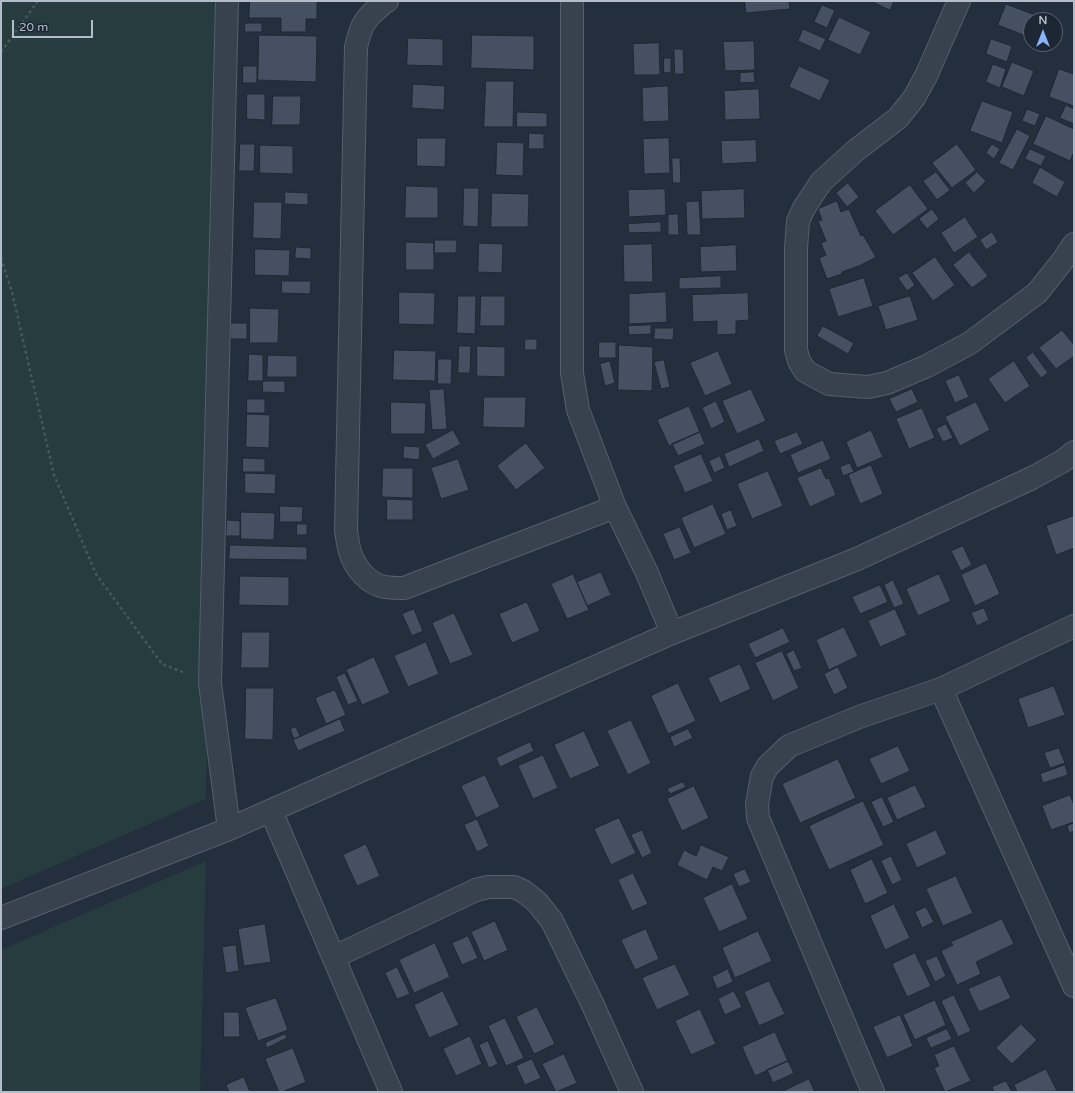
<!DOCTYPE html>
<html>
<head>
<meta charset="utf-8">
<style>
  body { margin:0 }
  #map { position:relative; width:1075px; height:1093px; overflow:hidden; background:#242f3e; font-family:"Varela Round",sans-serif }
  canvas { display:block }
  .frame { position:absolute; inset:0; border:2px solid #b4bcc9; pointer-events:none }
  .north { position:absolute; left:1023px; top:12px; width:40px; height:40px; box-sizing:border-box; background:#1d2633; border:1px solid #59626f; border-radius:50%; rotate:0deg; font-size:11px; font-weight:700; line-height:16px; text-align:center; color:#b4bcc9 }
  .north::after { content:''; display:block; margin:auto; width:14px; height:18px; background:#8ab4f8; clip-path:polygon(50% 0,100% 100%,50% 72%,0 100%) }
  .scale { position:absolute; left:12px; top:20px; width:81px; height:18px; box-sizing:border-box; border:2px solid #b4bcc9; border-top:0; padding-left:5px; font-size:12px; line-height:14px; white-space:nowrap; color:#b4bcc9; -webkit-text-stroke:3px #1d2633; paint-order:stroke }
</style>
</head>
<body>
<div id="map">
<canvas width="1075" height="1093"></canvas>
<div class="frame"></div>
<div class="north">N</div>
<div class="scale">20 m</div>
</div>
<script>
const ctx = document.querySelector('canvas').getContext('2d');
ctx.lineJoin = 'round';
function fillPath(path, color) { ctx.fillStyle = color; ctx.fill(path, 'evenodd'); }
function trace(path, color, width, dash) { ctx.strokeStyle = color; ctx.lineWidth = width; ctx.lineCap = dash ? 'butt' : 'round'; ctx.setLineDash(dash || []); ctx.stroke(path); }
const green = new Path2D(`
  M1,1H218L206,799L1,889Z
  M206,861L200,1092H1V950Z`);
const building = new Path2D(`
  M250,1H317V19H306V32H281V18H249Z
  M745,1H789L790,9L746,13Z
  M871,1H894L890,10Z
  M1006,4L1043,18V20H1031V38L998,25Z
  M822,5L835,10L827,28L814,22Z
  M839,17L871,32L860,55L828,40Z
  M245,23H262V32H245Z
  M803,29L826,39L820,51L798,41Z
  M259,35L317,36L316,82L258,80Z
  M472,35L534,36V70L471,68Z
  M408,38L443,39V66L407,65Z
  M991,39L1012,46L1007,62L986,54Z
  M754,41L755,70L725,71L723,42Z
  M659,43L660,75H634L633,44Z
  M674,49H683L684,74H675Z
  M664,58H671V72L664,73Z
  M1012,62L1034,71L1024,96L1002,87Z
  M993,64L1006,69L1000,88L986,82Z
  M243,66H257V83H243Z
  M799,66L830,80L820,101L789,87Z
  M1059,69L1074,74V106L1049,97Z
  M754,72L755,82L740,83V73Z
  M486,81H514L513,127H484Z
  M413,84L445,86L444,110L412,108Z
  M668,86L669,121L643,122L642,88Z
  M759,89L760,119L725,120L724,91Z
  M247,94H265V120L247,119Z
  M273,96H301L300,125H272Z
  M982,101L1013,112L1002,143L970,131Z
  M1066,105L1074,109V124L1060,118Z
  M1027,109L1040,114L1035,126L1022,121Z
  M517,112L547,113V127H517Z
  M1046,116L1074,129V152L1070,161L1033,144Z
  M1017,129L1030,136L1013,170L999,163Z
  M529,133L544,134V149H529Z
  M417,138H446L445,167L417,166Z
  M669,138L670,173L644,174L643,139Z
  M756,140L757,162L722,164L721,141Z
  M497,142L524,143L523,176L496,175Z
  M240,144H255L254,171H239Z
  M957,144L976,170L952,188L932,163Z
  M992,144L1000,149L994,159L986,153Z
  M260,145L293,146V174L260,173Z
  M1030,149L1046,156L1041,166L1025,159Z
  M672,158H680L681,183H673Z
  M1040,167L1065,182L1057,197L1032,183Z
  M936,172L950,190L937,200L923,181Z
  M977,172L986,181L974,193L965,183Z
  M848,183L859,197L847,207L836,193Z
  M910,185L928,209L893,235L875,211Z
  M406,186L438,187V218H405Z
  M464,188H479L478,227L463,226Z
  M665,189L666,215L629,217L628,190Z
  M744,189L745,218L702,219L701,191Z
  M285,192L308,193V205L285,204Z
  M492,193L529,194L528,227H491Z
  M699,201L701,235H687L686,202Z
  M837,201L841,212L849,209L861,236L863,235L876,257L861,265L842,272V274L827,279L819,258L826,255L821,243L826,241L818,221L822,220L818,209Z
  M254,202H282L281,239L253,238Z
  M932,209L939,219L927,229L919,219Z
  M678,214L679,235H668V215Z
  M965,217L978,237L954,253L941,233Z
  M661,222V232L629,233L628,224Z
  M992,232L998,242L986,250L980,240Z
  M435,240H457L456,253H434Z
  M406,242L434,243V270H406Z
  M479,243L503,244L502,273L478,272Z
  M652,244L653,282H624L623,245Z
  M736,245L737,271L701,272L700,247Z
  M296,247L311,248V259L295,258Z
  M255,249L290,250L289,276L255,275Z
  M969,252L988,276L972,288L953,265Z
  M935,257L955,285L933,301L912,273Z
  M907,273L915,285L907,291L898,278Z
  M721,276V288L679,289V278Z
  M864,278L873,306L838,317L829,289Z
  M282,281H311L310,294L282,293Z
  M399,292L435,293L434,325L399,324Z
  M666,292L667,322L629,324V294Z
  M748,293L749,320L736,321V334L717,335V321L693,322L692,295Z
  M458,296H476L475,334L457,333Z
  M481,296H505V326H480Z
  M910,296L918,320L886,330L878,306Z
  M250,308L279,309L278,343H250Z
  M231,323H247V339H231Z
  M651,325V334L629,335L628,326Z
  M823,326L854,343L848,354L817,336Z
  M655,328H674L673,340L654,339Z
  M1062,330L1074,345V356L1056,369L1039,348Z
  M525,339H537V350H525Z
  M599,342H616V358H599Z
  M619,345L653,347L652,391L618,390Z
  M459,346H471L470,373H458Z
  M477,346L505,347V377L477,376Z
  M394,350L436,351L435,381L393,380Z
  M718,351L732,384L705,396L690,363Z
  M1033,352L1048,373L1041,378L1026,358Z
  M249,354L263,355V381H248Z
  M268,355L297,356V377H267Z
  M438,359H452L451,384H438Z
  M664,360L670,387L661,389L654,362Z
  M610,361L615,383L605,386L600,364Z
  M1014,361L1030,386L1005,403L988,379Z
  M959,375L969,397L955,403L945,381Z
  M263,381H285V393L263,392Z
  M444,389L447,429L432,430L429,390Z
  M751,389L766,421L737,434L722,401Z
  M912,389L918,402L896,412L889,399Z
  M484,397H526L525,428L483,427Z
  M247,399H265V413H247Z
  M716,401L725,422L711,429L702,408Z
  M391,402L426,403L425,434H391Z
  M976,402L990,430L960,446L945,417Z
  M689,406L700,432L669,446L657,420Z
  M922,408L935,438L909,449L896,419Z
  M247,414L270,415L269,448L246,447Z
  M946,424L953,438L943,442L936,429Z
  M453,430L461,444L433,459L425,445Z
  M871,430L883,457L857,468L846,442Z
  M700,432L705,444L678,456L672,444Z
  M797,432L803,444L780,454L774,441Z
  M759,439L764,451L729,467L724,454Z
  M823,440L831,459L798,473L790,455Z
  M526,443L545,468L516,490L497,466Z
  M404,446L420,447L419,460L403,458Z
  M701,454L713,481L685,493L673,466Z
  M720,456L725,468L714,473L709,461Z
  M243,458L265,459V472H243Z
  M458,459L469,490L441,499L431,468Z
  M850,463L854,472L843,476L840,467Z
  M871,465L883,494L860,504L848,475Z
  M383,468H413V498L382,497Z
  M821,468L826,479L829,478L836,495L810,507L797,478Z
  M768,471L783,506L752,519L737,484Z
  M245,473L276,474L275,494L245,493Z
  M387,499L413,500V520H387Z
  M713,504L726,534L694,548L681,518Z
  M280,506L303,507L302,522H280Z
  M731,510L737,526L727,530L721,514Z
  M241,512L275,513L274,540L241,539Z
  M1073,516L1074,519V548L1056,555L1046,526Z
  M227,520L240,521V536H226Z
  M297,524H307V535H297Z
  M680,527L691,553L674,560L663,534Z
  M230,545L307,547V560L229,559Z
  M963,546L972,565L961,571L951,551Z
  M986,563L1000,594L975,606L961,575Z
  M601,572L611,595L587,606L577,582Z
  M573,574L589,610L567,619L551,584Z
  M939,574L951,601L918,616L906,589Z
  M240,576L289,577V606L239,605Z
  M893,580L904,604L894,608L884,585Z
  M880,585L888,602L860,614L852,597Z
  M527,602L540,631L512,643L499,614Z
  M984,608L989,620L977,626L971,613Z
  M414,609L423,631L412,636L402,614Z
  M895,609L907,635L880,647L868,621Z
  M454,613L473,655L450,664L432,623Z
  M844,627L858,656L829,670L816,640Z
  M783,628L790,642L755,658L748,644Z
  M242,632H270L269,668H241Z
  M426,642L439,674L408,687L394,656Z
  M794,650L802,668L794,671L786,654Z
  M782,651L799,688L773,701L755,663Z
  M374,657L390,693L362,705L346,670Z
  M740,664L751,689L720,703L708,678Z
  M838,667L848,688L834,695L824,674Z
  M345,673L358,701L348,705L336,677Z
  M678,683L696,721L668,734L651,696Z
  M1054,686L1065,715L1028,728L1018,699Z
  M246,688H274L273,740L245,739Z
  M335,690L346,715L326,724L315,698Z
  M340,719L345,731L298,751L293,740Z
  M631,720L651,763L628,775L607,731Z
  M296,727L300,736L294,739L290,729Z
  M688,729L693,738L674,747L670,737Z
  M584,731L600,766L570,779L554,745Z
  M530,742L534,751L500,767L496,758Z
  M898,746L910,771L881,784L869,759Z
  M1059,748L1065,763L1050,768L1044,753Z
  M543,755L558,788L533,799L518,766Z
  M838,759L856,798L800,823L782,784Z
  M1065,765L1068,775L1043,783L1040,774Z
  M485,775L500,807L476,818L461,786Z
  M683,782L686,787L670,794L667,789Z
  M915,785L926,807L897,820L887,798Z
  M694,786L709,818L682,831L667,799Z
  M1070,795L1074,805V822L1051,830L1042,806Z
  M882,797L894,822L883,827L871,802Z
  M863,801L884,845L829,870L809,826Z
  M619,818L636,853L611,865L594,829Z
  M477,819L489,846L477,852L464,825Z
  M1074,823V831L1069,833L1067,826Z
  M642,830L652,853L642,858L631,835Z
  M936,830L947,854L917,868L906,844Z
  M366,844L380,876L357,886L343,855Z
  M701,845L729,857L722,871L713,867L707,880L677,865L684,850L696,856Z
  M891,856L902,880L892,885L881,861Z
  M872,859L888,893L865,904L850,870Z
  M745,869L751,882L739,887L733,874Z
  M633,873L648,904L632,911L618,880Z
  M956,876L973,913L943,926L926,889Z
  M732,884L748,919L719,932L703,898Z
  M894,904L910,938L885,950L870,916Z
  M926,907L934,922L922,928L915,912Z
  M1002,919L1014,944L976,962L981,974L957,985L941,951L953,945L951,942Z
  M495,921L508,950L484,961L471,932Z
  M265,924L271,962L244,966L238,929Z
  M646,929L659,959L635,970L621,940Z
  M758,931L772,961L735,978L722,948Z
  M468,936L478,958L462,965L452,943Z
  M435,943L450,977L414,993L399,960Z
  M236,945L239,971L226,973L222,947Z
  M915,953L931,986L907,997L892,964Z
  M937,956L946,976L935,982L925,961Z
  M675,964L690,995L657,1010L642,978Z
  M397,967L410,994L397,999L385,973Z
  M728,969L733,982L717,989L712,977Z
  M1000,975L1011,998L979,1012L968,989Z
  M769,981L785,1014L759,1026L744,992Z
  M443,991L459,1025L429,1038L414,1005Z
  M734,991L742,1007L725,1015L718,999Z
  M954,995L971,1031L958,1037L941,1001Z
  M276,998L288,1030L258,1041L245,1008Z
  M935,1000L946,1025L915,1040L903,1015Z
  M537,1007L555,1044L534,1054L516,1017Z
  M700,1009L716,1044L691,1055L675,1021Z
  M224,1012H239L240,1037H224Z
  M900,1015L913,1046L887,1058L873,1027Z
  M505,1018L524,1058L506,1066L488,1026Z
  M1021,1024L1037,1040L1012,1064L996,1048Z
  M947,1029L952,1039L931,1048L926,1038Z
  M775,1032L788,1061L755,1076L742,1047Z
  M285,1034L287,1038L267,1048L265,1043Z
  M470,1036L482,1064L456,1076L443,1049Z
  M488,1041L498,1064L489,1068L479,1045Z
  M954,1046L971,1081L945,1092L934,1068L939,1066L934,1055Z
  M293,1048L306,1082L282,1092H279L265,1059Z
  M564,1054L577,1083L556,1092L542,1064Z
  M532,1059L541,1078L525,1085L516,1066Z
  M788,1061L794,1073L773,1083L767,1070Z
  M1046,1069L1057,1091L1017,1092L1014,1085Z
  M244,1077L250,1092H229L226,1085Z
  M809,1079L815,1092H781Z
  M1006,1081L1012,1092H994L992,1087Z`);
const path = new Path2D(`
  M1,52L38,1
  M1,258L12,292L54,475L96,574L162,664L185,673`);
const minor = new Path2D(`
  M227,1L210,683L229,829
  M387,1C383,3 380,6 377,9C363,20 360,30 356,47L346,530C347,537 348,545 350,552C355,568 368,584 385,587C391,588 398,588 404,588L615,507
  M572,1V373L578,410L615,507L647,573L672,633
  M959,1L926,76L914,98L898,118L855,151L821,182L804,208L798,221L796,248V350L799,361L805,371L829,384L868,387L887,383L927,366L970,343L1037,293L1061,263L1074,244
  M941,689L1074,986
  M271,811L391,1092
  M1,918L229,829L672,633L857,559L1032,478L1063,461L1074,452
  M334,957L476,890L488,887H514L523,891L537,902L552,921L592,1003L632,1092
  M873,1092L758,818L757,804L762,776L768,766L789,746L859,717L941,689L1074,626`);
fillPath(green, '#263c3f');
fillPath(building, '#455162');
trace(building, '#1f2835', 1);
trace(minor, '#565f6c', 24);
trace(path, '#44595c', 2.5, [3, 3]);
trace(minor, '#38414e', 22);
</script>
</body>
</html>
